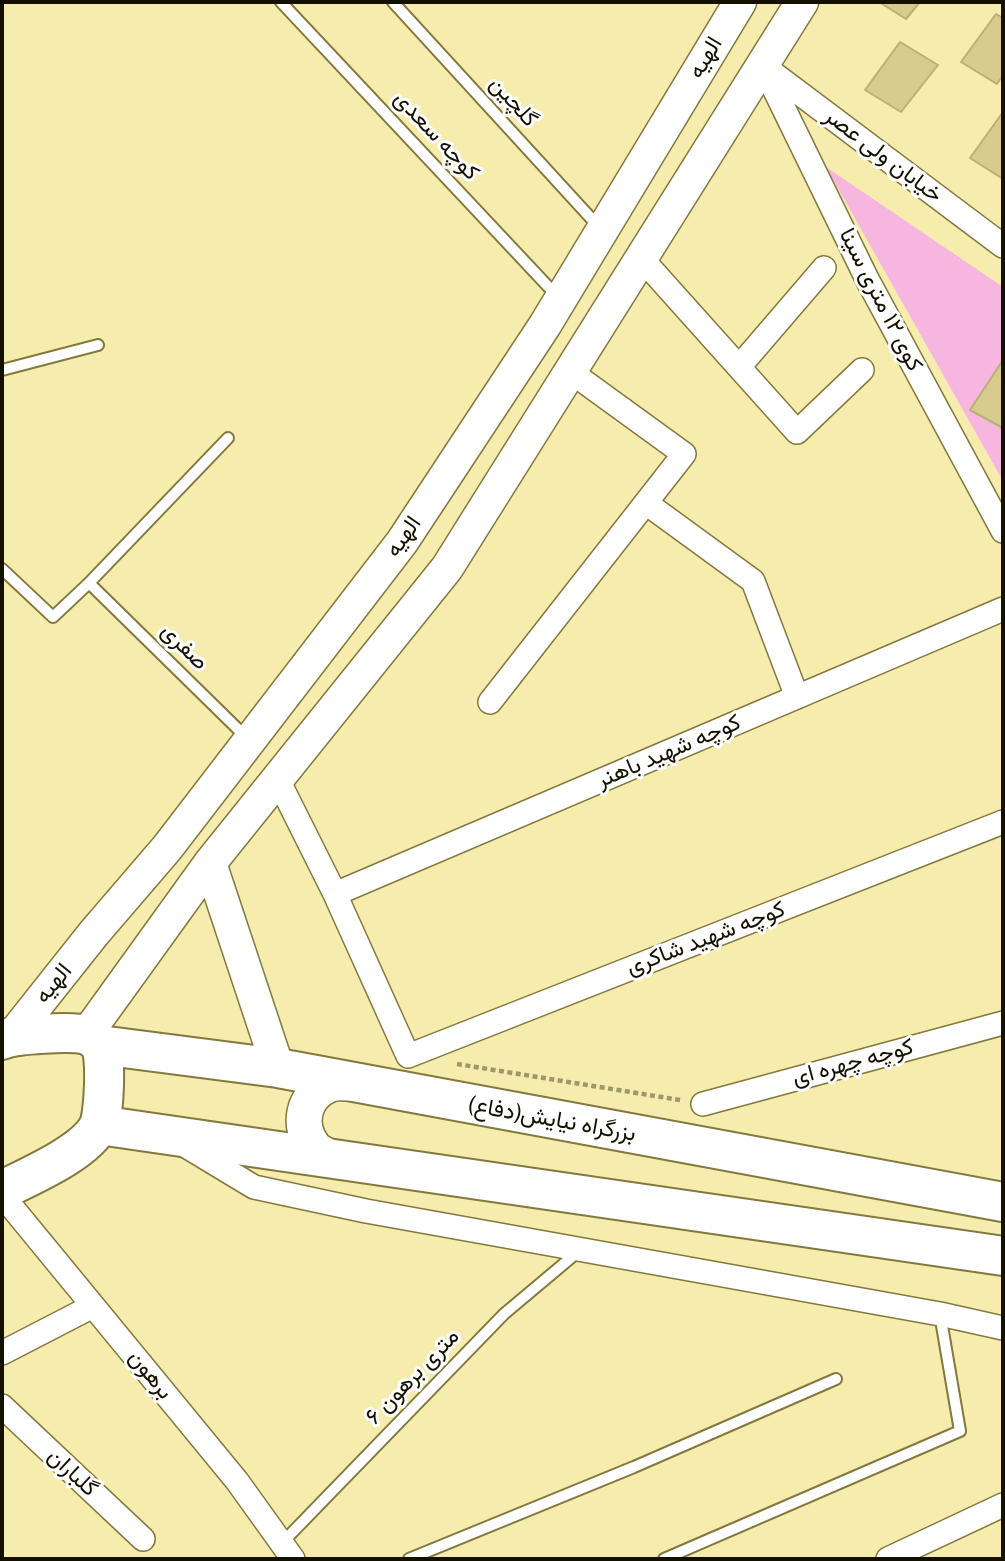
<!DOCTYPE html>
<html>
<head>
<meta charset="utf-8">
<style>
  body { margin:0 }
  #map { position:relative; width:1005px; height:1561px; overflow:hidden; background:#f6ecad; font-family:"Archivo Narrow",sans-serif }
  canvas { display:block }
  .frame { position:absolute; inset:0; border:4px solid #141000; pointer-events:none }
</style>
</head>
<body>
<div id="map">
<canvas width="1005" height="1561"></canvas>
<div class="frame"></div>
</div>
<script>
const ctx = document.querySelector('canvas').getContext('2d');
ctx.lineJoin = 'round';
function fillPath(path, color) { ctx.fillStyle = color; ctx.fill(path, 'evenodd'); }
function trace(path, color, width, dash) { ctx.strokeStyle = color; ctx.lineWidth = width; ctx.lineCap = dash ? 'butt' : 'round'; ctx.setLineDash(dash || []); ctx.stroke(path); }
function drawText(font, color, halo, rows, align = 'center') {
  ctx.font = font + ' "Archivo Narrow",Vazirmatn,sans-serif'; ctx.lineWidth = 6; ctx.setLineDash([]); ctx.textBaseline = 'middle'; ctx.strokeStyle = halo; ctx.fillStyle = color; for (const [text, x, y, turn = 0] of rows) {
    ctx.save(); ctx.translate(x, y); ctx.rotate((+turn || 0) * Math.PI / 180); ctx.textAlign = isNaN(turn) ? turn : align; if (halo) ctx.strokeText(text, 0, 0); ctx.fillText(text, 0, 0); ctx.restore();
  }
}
const green = new Path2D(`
  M826,167L1003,287V481Z`);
const building = new Path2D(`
  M879,2H920L906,19Z
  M996,14L1003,18V75L997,84L961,62Z
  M900,42L938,65L901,112L865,90Z
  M1003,112V179L970,158Z
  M1003,360V428L970,410Z`);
const path = new Path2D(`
  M457,1064L680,1100`);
const lane = new Path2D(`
  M281,2L557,296
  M393,2L599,227
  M2,370L98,345
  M2,569L53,617L89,583L228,438
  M89,583L247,738
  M282,1543L504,1314L579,1251
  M409,1559L634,1467L836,1379
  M664,1559L960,1431L940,1314`);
const street = new Path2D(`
  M763,66L867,279L1003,531
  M766,68L1003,246
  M642,259L797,432L862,370
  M739,367L824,268
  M646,503L753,581L797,697
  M490,702L684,454L571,372
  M278,780L335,894L408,1056L1003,822
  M335,894L1003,609
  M703,1104L1003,1023
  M186,1146L254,1187L366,1211L940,1314L1003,1328
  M2,1195L237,1481L293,1559
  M2,1353L93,1306
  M2,1406L143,1539
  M888,1559L1003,1505`);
const secondary = new Path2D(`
  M210,863L278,1068
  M13,1035L94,933L167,848L402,542L545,325L740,2
  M86,1035L210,863L447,568L802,2`);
const primary = new Path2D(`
  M332,1159C326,1155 317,1152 313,1146C297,1125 303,1096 328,1085C334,1082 343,1083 350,1083`);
const highway = new Path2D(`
  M2,1040C15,1034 72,1031 87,1035C91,1037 97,1041 100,1045C107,1055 104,1113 99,1125C87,1152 28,1177 2,1190
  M100,1045L278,1068L1003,1202
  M99,1125L1003,1256`);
const streetNames = [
  ["الهیه",706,58,-59],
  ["گلچین",513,102,48],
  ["کوچه سعدی",436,136,47],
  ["خیابان ولی عصر",883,156,37],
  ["کوی ۱۲ متری سینا",880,300,63],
  ["الهیه",404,537,-55],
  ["صفری",184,647,45],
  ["کوچه شهید باهنر",669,752,-23],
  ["کوچه شهید شاکری",706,939,-21],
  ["الهیه",54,984,-51],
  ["کوچه چهره ای",853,1063,-15],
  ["بزرگراه نیایش(دفاع)",552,1120,10],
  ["برهون",150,1375,51],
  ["۶ متری برهون",413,1377,-46],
  ["گلباران",72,1473,43]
];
fillPath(green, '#f7b6e0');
fillPath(building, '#d6cc8e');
trace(building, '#bab074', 2);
trace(lane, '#83793e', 14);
trace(street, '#83793e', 26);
trace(secondary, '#83793e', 35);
trace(primary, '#83793e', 38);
trace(highway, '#83793e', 42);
trace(path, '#9f976a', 4.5, [5, 3.5]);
trace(lane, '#fff', 10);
trace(street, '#fff', 23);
trace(secondary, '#fff', 32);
trace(primary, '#fff', 35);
trace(highway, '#fff', 38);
drawText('23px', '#141000', '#fff', streetNames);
</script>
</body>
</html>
